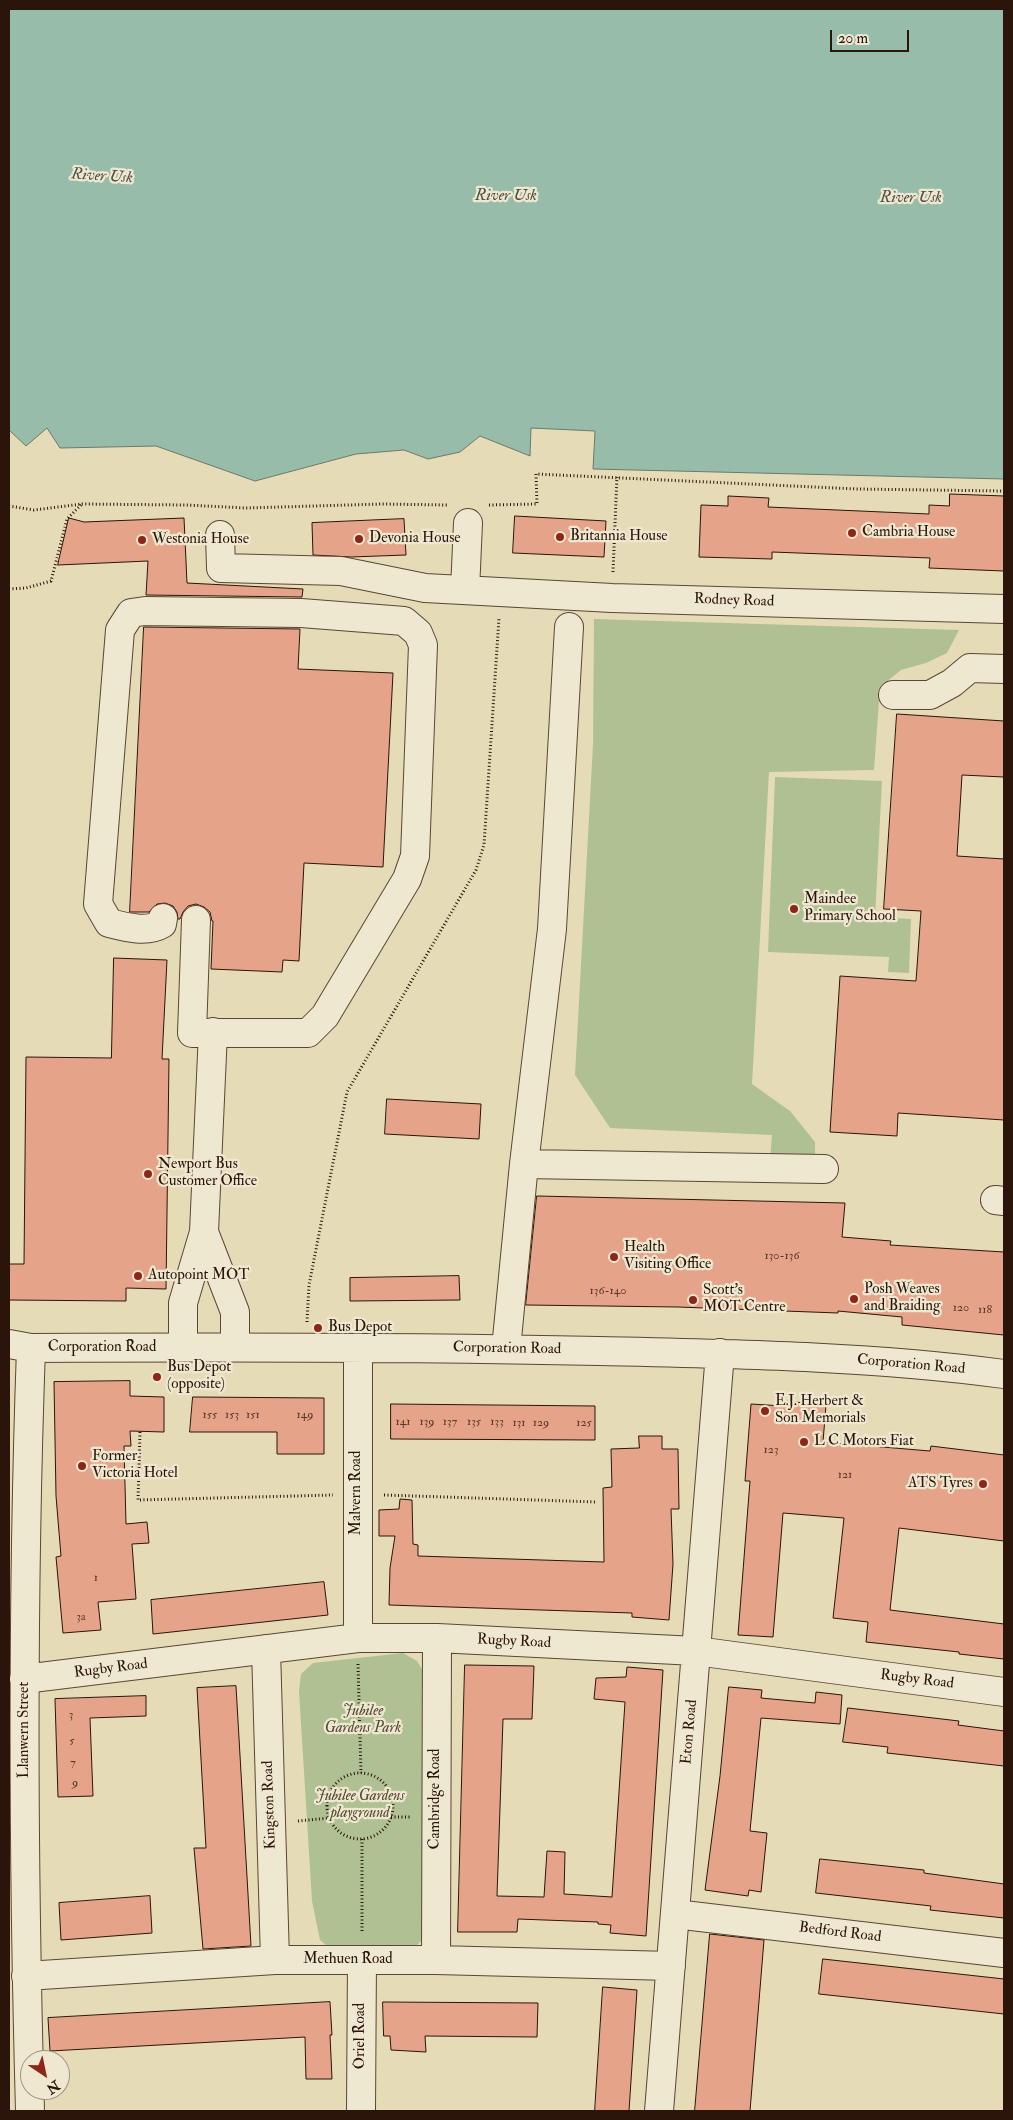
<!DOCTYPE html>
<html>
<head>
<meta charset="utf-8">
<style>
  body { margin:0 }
  #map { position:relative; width:1013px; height:2120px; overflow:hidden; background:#e6dbb7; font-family:"IM FELL Double Pica",serif }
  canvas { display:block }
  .frame { position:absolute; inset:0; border:10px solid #2b1409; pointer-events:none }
  .north { position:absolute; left:20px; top:2050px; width:50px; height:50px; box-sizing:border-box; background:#efe8d0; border:1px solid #a19380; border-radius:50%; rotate:146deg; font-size:14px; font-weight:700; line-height:20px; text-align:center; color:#2b1409 }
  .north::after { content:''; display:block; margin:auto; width:18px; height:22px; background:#8f2418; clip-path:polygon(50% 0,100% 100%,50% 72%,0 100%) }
  .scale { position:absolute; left:830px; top:30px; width:79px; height:22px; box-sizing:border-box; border:2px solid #2b1409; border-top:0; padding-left:6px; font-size:15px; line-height:18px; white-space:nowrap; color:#2b1409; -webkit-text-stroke:4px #efe8d0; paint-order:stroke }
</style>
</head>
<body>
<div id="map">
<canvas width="1013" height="2120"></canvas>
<div class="frame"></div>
<div class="north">N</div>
<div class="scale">20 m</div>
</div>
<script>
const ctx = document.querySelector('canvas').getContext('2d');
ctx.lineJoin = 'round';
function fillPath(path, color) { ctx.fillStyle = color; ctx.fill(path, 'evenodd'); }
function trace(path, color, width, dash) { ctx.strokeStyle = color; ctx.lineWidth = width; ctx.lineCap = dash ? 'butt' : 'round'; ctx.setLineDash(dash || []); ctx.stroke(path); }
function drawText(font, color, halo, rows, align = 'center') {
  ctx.font = font + ' "IM FELL Double Pica",serif'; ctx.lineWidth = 4.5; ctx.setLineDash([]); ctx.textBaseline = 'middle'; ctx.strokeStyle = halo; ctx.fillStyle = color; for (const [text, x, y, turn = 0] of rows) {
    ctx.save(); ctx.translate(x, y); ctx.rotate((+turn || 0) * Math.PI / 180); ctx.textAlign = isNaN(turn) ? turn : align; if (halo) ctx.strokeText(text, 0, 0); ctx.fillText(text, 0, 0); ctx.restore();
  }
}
const green = new Path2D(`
  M594,619L959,630L947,653L926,663L901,670L880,687L874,770L769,772L752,1084L790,1111L815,1142V1161L770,1159L772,1135L610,1128L575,1075L593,744Z
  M775,777L882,781L875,917L911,919L909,973L888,972L889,957L768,952Z
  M403,1653L417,1661L425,1674L424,1938L415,1947L331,1949L320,1940L312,1901L299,1691L301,1674L313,1663Z`);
const water = new Path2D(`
  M9,9H1004V479L593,469L595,431L531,428L530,456L480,436L460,452L428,459L404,450L356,454L255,481L156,446L60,448L47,428L26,446L10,431L9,432Z`);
const building = new Path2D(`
  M950,494L1004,496V571L929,568L930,558L772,552V559L699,557L701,505L728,506V496L769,498L768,507L929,514V505L949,506Z
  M515,516L606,521L604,557L513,553Z
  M69,518L84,522L184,518L187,583L303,589L302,597L146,595L148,561L58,565Z
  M404,519L406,555L351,557L313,555L312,523Z
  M144,627L300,629L298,669L393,673L383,867L304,863L299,961L283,960L282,972L211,969L213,921H212L210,912L204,907L196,904L188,906L183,912L180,919H178L177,912L173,906L165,903L157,904L149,912H130Z
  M897,714L1004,721V777L962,775L957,856L1004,859V1120L898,1113L897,1136L830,1132L840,976L916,981L921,911L884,909Z
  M114,958L167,960L162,1059H169L166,1289L126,1288V1301L9,1300V1264H24L26,1057L111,1058Z
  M387,1099L481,1104L479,1139L385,1134Z
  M537,1196L845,1203L842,1237L891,1241L890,1245L1004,1252V1335L902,1325V1317L838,1311V1313L678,1307L526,1305Z
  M459,1276L460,1300L350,1301V1278Z
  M130,1381V1396L164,1397V1432L130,1431L131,1446H124L126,1524L147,1522L149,1543L132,1544L136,1599L98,1602L101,1630L63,1633L56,1557L61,1556L56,1496L54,1382Z
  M193,1397L324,1398V1454H277V1432H190Z
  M784,1401L826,1405L823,1442L930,1451L931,1446L1004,1455V1541L899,1528L890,1610L1004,1624V1659L959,1654V1652L866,1642L868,1622L833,1618L844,1518L783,1513L773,1637L738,1635L750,1481H745L751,1404L783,1406Z
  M391,1404L595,1406V1440L391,1439Z
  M639,1436H662V1449H678L679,1509H671L673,1564L669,1620L632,1617V1613L389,1605L390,1568L395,1536H379V1510L399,1509L400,1499L412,1500L413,1544L418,1545V1556L604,1562L603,1488L612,1487L611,1449L639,1448Z
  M324,1582L328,1615L153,1634L151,1600Z
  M465,1665L534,1666L532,1719H503L497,1896L544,1897L547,1851L565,1852L564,1894L612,1897L625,1702L594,1699L596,1678L626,1677L627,1667L663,1670L646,1936L610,1933L611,1925L598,1924V1922L518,1919L517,1932H458Z
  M236,1686L251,1946L203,1949L194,1848H206L197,1688Z
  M729,1687L762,1690L761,1698L815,1703L816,1692L842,1695L840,1724L761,1718L750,1831L767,1833L761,1892L749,1890L748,1896L705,1890L720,1776Z
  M146,1696V1716L90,1718L93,1796L58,1797L55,1699Z
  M848,1708L959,1721L958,1725L1004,1731V1766L887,1753L888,1747L843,1742Z
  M820,1859L924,1870V1873L1004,1884V1918L930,1910L931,1906L816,1893Z
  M150,1896L152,1933L61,1940L59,1903Z
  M710,1934L764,1940L750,2111H695Z
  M823,1959L1004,1979V2014L819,1994Z
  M603,1987L637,1990L629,2111H595Z
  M330,2002L332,2035H330L332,2079H306L305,2037L50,2051L48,2018Z
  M383,2002L538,2003L537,2037L425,2036L426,2052L391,2050L390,2036H384Z`);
const path = new Path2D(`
  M489,505L537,504L536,474L857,489L1004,491
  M9,506L34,510L82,504L186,505L246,508L382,504L447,505
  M613,572L617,477
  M9,589L26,588L51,581L67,519L82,504
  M307,1322L309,1285L347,1092L476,870L484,845L499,618
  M140,1432L138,1500L333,1495
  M384,1495L596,1502
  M358,1664L361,1773
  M327 1806a33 33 0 1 1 66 0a33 33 0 1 1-66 0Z
  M391,1817H411
  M298,1821L329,1818
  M362,1839V1933`);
const minor = new Path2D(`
  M220,535L221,568L341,571L425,588L612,598L1004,609
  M465,590L468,523
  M569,627L552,929L524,1164L824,1169
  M893,695H930L952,683L970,668L1004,669
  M163,918L162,924C147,933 125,927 109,923L98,904L120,630L131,613L145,611L301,613L404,621L418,633L423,645L415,856L407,879L325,1016L308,1033H192L196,920
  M995,1200L1004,1201
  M204,1232L235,1312V1347
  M9,1344L31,1348C221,1347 410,1347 599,1351C734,1354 870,1356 1004,1374
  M183,1347V1303L204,1232L213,1032
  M506,1349L524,1164
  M358,1638V1348
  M266,1649L275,1960
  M24,1679L358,1638H437L696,1651L1004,1692
  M675,1914L1004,1953
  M436,1960L437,1638
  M26,1976L275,1960H436L671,1966
  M30,2111C23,1857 22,1602 31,1348
  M361,2111L362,1960
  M659,2111L720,1353`);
const markers = [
  [852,533,5,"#8f2418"],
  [560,537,5,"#8f2418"],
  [359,539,5,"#8f2418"],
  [142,540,5,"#8f2418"],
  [794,909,5,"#8f2418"],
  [148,1174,5,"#8f2418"],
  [614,1257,5,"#8f2418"],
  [138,1276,5,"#8f2418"],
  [854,1299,5,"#8f2418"],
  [693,1300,5,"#8f2418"],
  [318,1328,5,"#8f2418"],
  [157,1377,5,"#8f2418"],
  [765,1411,5,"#8f2418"],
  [804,1442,5,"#8f2418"],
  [82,1466,5,"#8f2418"],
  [983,1484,5,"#8f2418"]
];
const numberNames = [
  ["130-136",782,1256],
  ["136-140",608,1291],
  ["120",961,1308],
  ["118",985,1310],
  ["155",210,1415],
  ["153",232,1415],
  ["151",253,1415],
  ["149",305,1415],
  ["141",403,1422],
  ["139",427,1422],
  ["137",450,1422],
  ["135",474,1422],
  ["133",497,1422],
  ["131",519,1423],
  ["129",541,1423],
  ["125",584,1423],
  ["123",771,1450],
  ["121",845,1475],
  ["1",96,1578],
  ["3a",81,1617],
  ["3",71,1715],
  ["5",72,1741],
  ["7",73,1763],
  ["9",75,1783]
];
const poiNames = [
  ["Cambria House",862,533],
  ["Britannia House",570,537],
  ["Devonia House",369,539],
  ["Westonia House",152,540],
  ["Maindee",804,900],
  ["Primary School",804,917],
  ["Newport Bus",158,1165],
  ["Customer Office",158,1182],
  ["Health",624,1248],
  ["Visiting Office",624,1265],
  ["Autopoint MOT",148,1276],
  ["Posh Weaves",864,1290],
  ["and Braiding",864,1307],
  ["Scott's",703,1291],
  ["MOT Centre",703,1308],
  ["Bus Depot",328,1328],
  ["Bus Depot",167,1368],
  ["(opposite)",167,1385],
  ["E.J. Herbert &",775,1402],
  ["Son Memorials",775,1419],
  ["L C Motors Fiat",814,1442],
  ["Former",92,1457],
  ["Victoria Hotel",92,1474],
  ["ATS Tyres",973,1484,"right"]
];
const streetNames = [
  ["Rodney Road",734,601,2],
  ["Corporation Road",102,1348],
  ["Corporation Road",507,1349,1],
  ["Corporation Road",911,1365,5],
  ["Malvern Road",357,1493,-90],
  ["Rugby Road",514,1642,3],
  ["Rugby Road",111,1669,-7],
  ["Rugby Road",917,1680,7],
  ["Llanwern Street",25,1730,-90],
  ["Eton Road",690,1732,-85],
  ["Cambridge Road",436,1799,-90],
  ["Kingston Road",270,1805,-92],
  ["Bedford Road",840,1933,7],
  ["Methuen Road",348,1960],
  ["Oriel Road",361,2036,-90]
];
const parkNames = [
  ["Jubilee",363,1712],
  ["Gardens Park",363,1729],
  ["Jubilee Gardens",360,1797],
  ["playground",360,1814]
];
const waterNames = [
  ["River Usk",102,177,4],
  ["River Usk",506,197],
  ["River Usk",911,199]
];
fillPath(green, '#afc193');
fillPath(water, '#97bcaa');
trace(water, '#6c796a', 1);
fillPath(building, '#e5a48a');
trace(building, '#2b1409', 1);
trace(minor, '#5a4634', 30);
trace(path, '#2b1409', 3, [1, 2.5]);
trace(minor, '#efe8d0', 28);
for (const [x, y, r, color] of markers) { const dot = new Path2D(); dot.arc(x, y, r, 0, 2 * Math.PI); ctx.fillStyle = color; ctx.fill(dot); trace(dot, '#efe8d0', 2); }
drawText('12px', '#5a3829', null, numberNames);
drawText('15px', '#2b1409', '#efe8d0', poiNames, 'left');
drawText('15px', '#2b1409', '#efe8d0', streetNames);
drawText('italic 15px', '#534832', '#efe8d0', parkNames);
drawText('italic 16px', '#514f41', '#efe8d0', waterNames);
</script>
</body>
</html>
